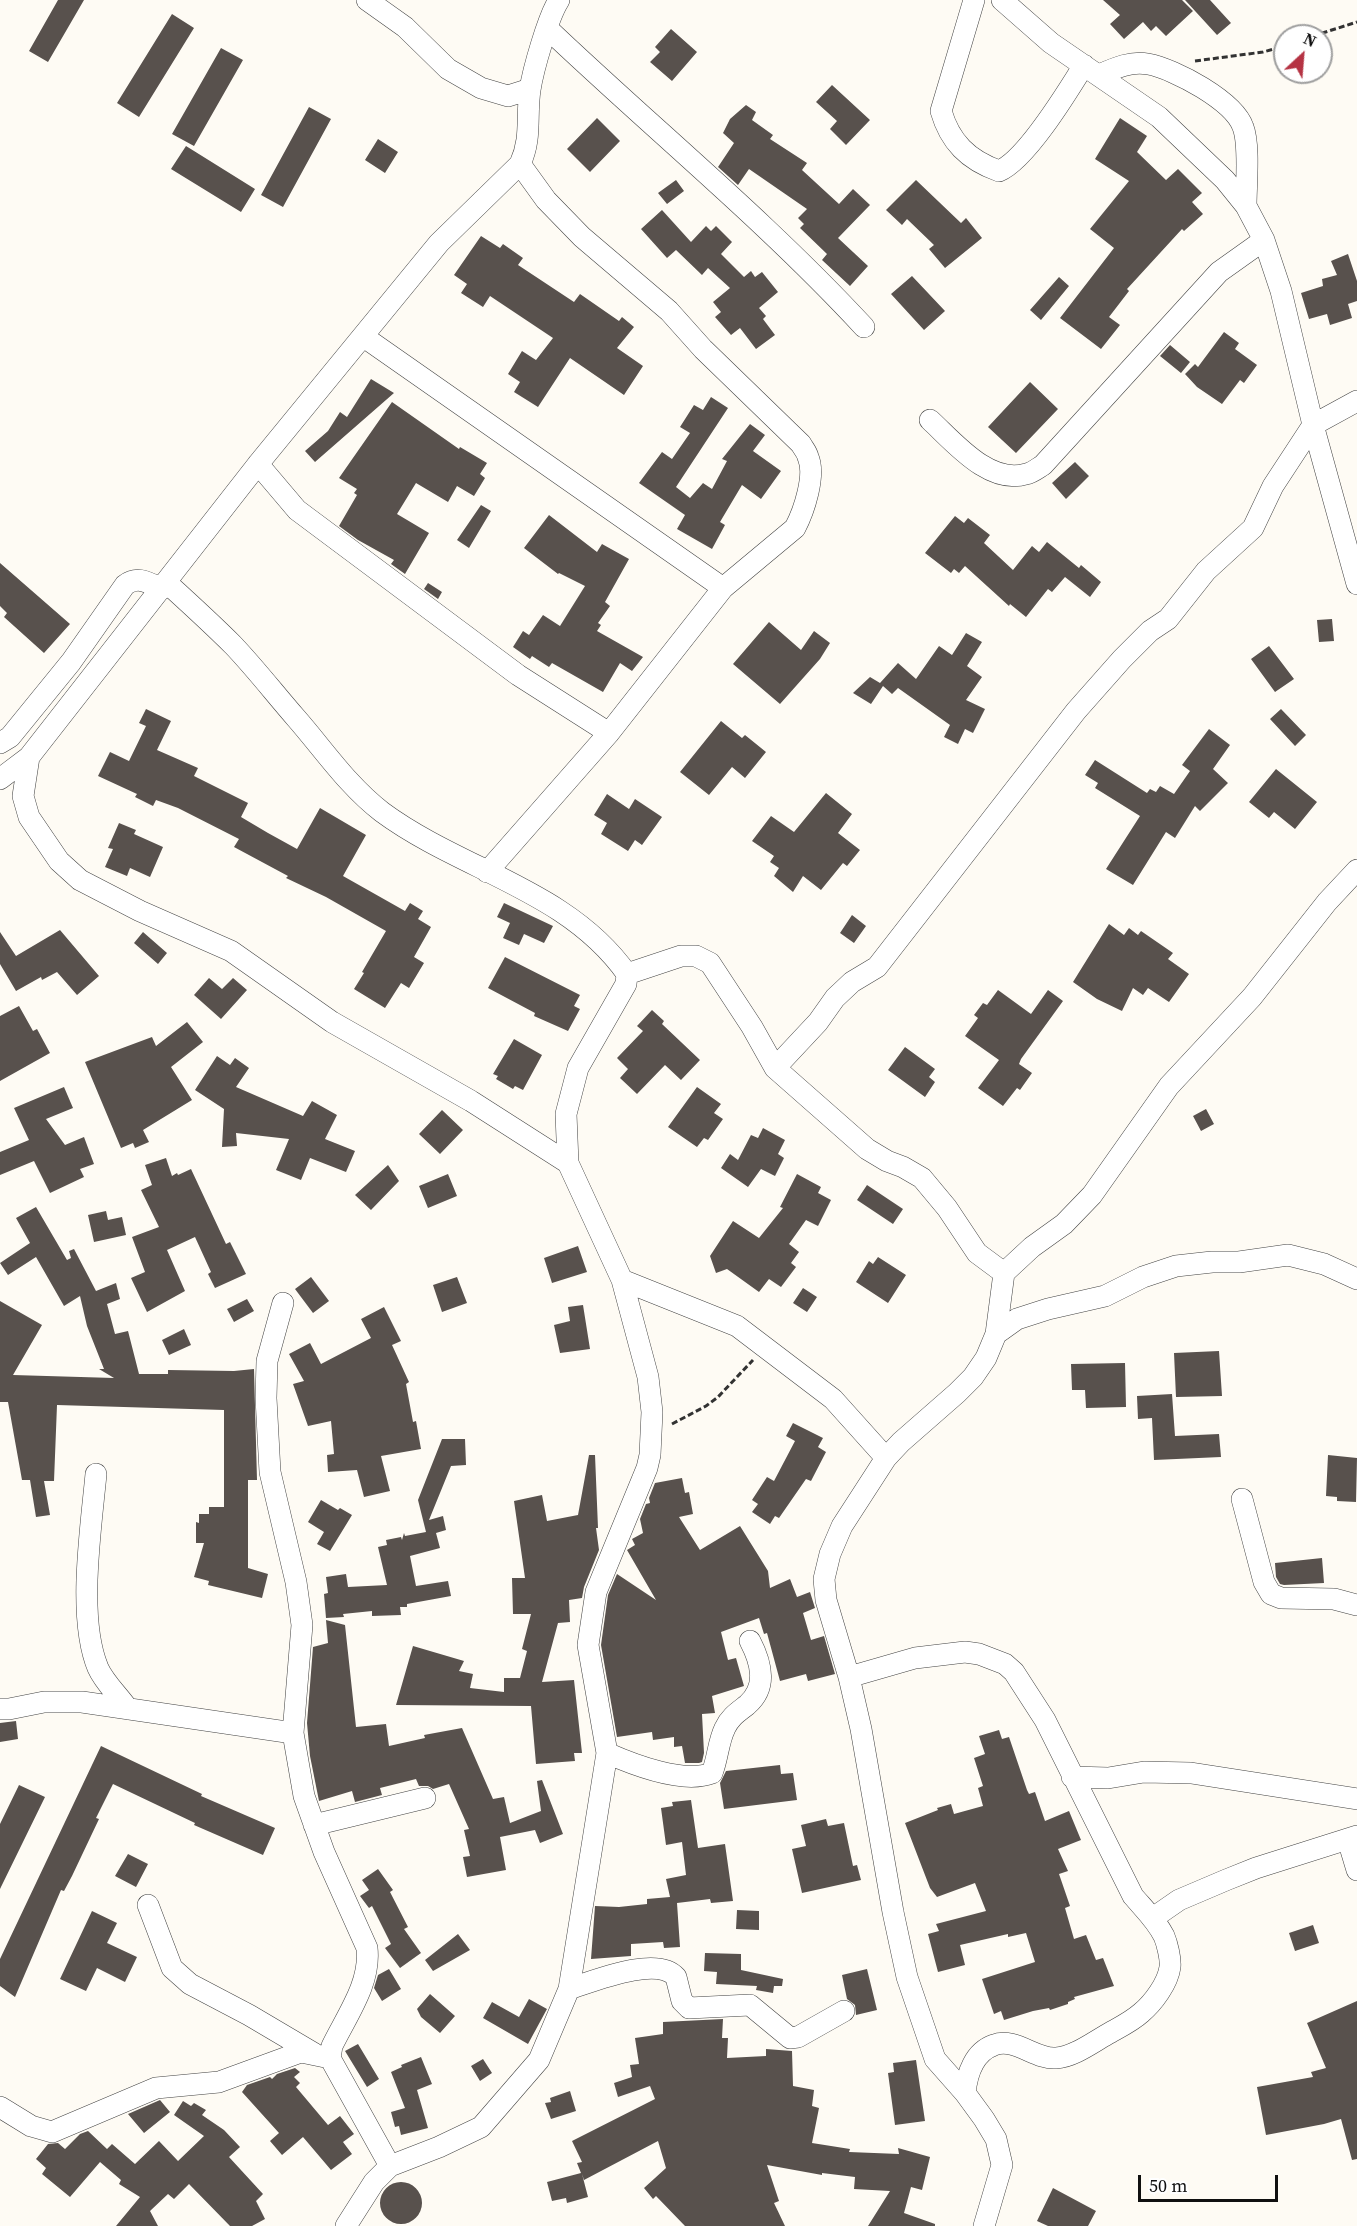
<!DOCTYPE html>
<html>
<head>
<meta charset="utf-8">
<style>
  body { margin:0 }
  #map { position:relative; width:1357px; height:2226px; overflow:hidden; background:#fefbf4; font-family:"Source Serif 4",serif }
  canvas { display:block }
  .north { position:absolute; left:1273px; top:24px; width:60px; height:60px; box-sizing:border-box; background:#fff; border:2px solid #9f9f9f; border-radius:50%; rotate:26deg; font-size:16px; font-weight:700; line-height:24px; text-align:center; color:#101010 }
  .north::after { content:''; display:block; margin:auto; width:21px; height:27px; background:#b53343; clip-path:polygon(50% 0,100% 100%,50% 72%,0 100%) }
  .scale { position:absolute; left:1138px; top:2175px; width:140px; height:27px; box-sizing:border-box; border:3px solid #101010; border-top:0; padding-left:8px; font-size:18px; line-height:21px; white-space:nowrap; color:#101010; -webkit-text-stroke:4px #fff; paint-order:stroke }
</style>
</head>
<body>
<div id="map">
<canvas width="1357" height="2226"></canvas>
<div class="north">N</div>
<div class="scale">50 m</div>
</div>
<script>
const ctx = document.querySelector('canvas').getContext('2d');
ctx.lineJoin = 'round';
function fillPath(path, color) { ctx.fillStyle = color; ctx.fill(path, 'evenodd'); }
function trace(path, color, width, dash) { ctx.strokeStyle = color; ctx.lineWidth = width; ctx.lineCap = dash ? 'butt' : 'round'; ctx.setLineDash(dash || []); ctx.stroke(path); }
const building = new Path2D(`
  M58,0H84L48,62L29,51Z
  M1103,0H1182L1193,11L1166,36L1156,26L1151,31L1143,22L1124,39L1110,24L1120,15Z
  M1185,0H1210L1231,23L1217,35Z
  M172,14L194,28L139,117L117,103Z
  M671,29L697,52L672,81L650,62L660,52L655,47Z
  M221,48L243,60L194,146L172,134Z
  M832,85L870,120L846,145L830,129L837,121L816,102Z
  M746,105L756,112L752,120L773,135L770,139L807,163L802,170L839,204L853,189L870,205L838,238L868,266L850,286L822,260L827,254L800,228L804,224L798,218L807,209L749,169L738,185L718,167L734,143L723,133L730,119Z
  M309,107L331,119L283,207L261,195Z
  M597,118L620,141L590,172L567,149Z
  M1120,118L1147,136L1137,152L1166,180L1178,169L1202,193L1192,202L1203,214L1184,231L1182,229L1127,289L1129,291L1109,317L1120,325L1101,349L1060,318L1114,248L1090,229L1129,181L1095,159Z
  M378,139L398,152L385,173L365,160Z
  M186,146L255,189L241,212L171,169Z
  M676,180L684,191L667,204L658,193Z
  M916,180L961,223L966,218L982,238L945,268L929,249L934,245L907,219L902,225L886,210Z
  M662,210L691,242L706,226L711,231L716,226L732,242L721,254L744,277L751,271L755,277L762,272L778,292L759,308L766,316L763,319L775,335L756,349L740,328L731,335L715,317L721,312L713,302L730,288L708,268L702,275L676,250L667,258L641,229Z
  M481,236L500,248L503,244L523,258L518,265L574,302L580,294L619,321L622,317L634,327L617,348L643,366L624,395L570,358L538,407L514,392L520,382L508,374L522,351L536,360L553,338L490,296L483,307L461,293L467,284L454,275Z
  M1348,254L1357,281V301L1348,304L1352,318L1330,325L1327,314L1309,319L1301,293L1323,286L1322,279L1337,275L1331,261Z
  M912,276L945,311L924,330L891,294Z
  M1059,277L1069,286L1041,320L1030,310Z
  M1224,332L1239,343L1235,349L1257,365L1244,383L1240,380L1222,404L1197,387L1185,374L1195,364L1198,367Z
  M1170,345L1190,362L1181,373L1160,356Z
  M371,379L394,393L315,462L305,451L328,431L340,412L347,417Z
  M1030,382L1058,409L1016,453L988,427Z
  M711,397L728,408L676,487L690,498L703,483L712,489L727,461L722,459L750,424L765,435L753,451L781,471L761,499L742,485L720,522L725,525L712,549L677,529L685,515L639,483L662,452L672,459L690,433L680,427L694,405L703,410Z
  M392,402L459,449L460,447L487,463L480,474L485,478L474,496L457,486L448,502L416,483L397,514L429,533L405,574L391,564L394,560L358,540L339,526L357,495L354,493L357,489L339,478Z
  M1075,462L1089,476L1066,499L1052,483Z
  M481,505L491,511L469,548L457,540Z
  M549,515L597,552L602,544L629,559L605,602L610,606L598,623L601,625L597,631L643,657L632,671L620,663L603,692L552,663L549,667L532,656L530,659L513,647L523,631L529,635L543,615L560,626L585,586L559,573L558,574L524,548Z
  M955,516L964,523L968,518L990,535L984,543L1013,570L1032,546L1039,552L1047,542L1079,568L1081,565L1101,582L1090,597L1065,577L1052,592L1048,589L1026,617L1010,604L1009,606L965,566L959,573L954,569L951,573L925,553Z
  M0,563L70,624L44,653L4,617L7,613L0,606Z
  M428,583L442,592L438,599L424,589Z
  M1332,619L1334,641L1319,642L1317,620Z
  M769,622L801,650L814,631L830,643L820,659L780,704L733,664Z
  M966,633L982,642L967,666L982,677L966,700L985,709L973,733L965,729L958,744L944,737L950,725L898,688L892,694L883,686L871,704L853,693L870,677L880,683L898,663L916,679L939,646L952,655Z
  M1269,646L1294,679L1275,692L1251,659Z
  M146,709L171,721L157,750L198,768L194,776L248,803L241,817L268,833L297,849L320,808L366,835L343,876L405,911L410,903L423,911L418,919L431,927L414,957L424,963L409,988L401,983L385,1008L354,989L364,973L362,972L386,931L326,897L286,878L288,876L234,847L239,839L178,808L156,800L153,806L135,797L137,794L98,776L110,752L129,761L146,726L139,723Z
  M1281,709L1306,735L1295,746L1270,719Z
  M721,721L742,738L745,735L766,752L745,778L732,767L709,795L680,772Z
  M1209,729L1230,745L1213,769L1228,783L1200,811L1195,806L1175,838L1166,832L1133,885L1106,869L1140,816L1095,788L1098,783L1085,775L1095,760L1147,793L1150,789L1156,792L1160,786L1174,794L1190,771L1182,765Z
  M1276,769L1317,802L1295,829L1274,812L1269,818L1249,802Z
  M826,793L852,814L838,833L860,850L847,866L843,863L821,890L803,876L793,892L774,876L779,868L770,862L774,856L752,841L771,816L794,832Z
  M607,794L629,809L635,799L662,817L642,845L635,840L628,851L601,834L607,823L594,815Z
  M119,823L136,830L134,834L163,847L150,877L130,868L127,876L105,867L113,849L108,848Z
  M504,903L553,926L544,943L524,934L519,945L503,938L510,923L497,917Z
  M852,915L866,926L854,943L840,933Z
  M1109,924L1124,935L1129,928L1138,935L1141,931L1173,953L1168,959L1189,974L1169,1002L1148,988L1143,995L1133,988L1122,1011L1097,999L1073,982Z
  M60,930L99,976L77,995L57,972L42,980L41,977L16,991L0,964V932L16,956Z
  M143,932L167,953L158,964L134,943Z
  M505,957L580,995L574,1006L580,1009L568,1031L534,1016L535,1013L488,988Z
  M209,978L222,989L233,978L247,990L221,1019L194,995Z
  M998,990L1031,1014L1048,990L1063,1001L1021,1059L1019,1064L1032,1073L1020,1090L1017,1088L1003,1106L978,1088L999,1060L965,1036L978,1018L974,1015L983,1003L987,1005Z
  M19,1006L33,1031L37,1029L50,1053L0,1081V1016Z
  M652,1010L664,1021L662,1024L700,1060L681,1080L665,1065L637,1094L620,1078L628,1069L617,1058L643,1031L637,1026Z
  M187,1022L203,1042L171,1067L192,1100L143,1130L149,1142L135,1148L133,1143L121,1148L85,1062L152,1037L156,1046Z
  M514,1039L542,1055L523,1090L515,1086L513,1089L496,1079L498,1076L493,1074Z
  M905,1047L935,1069L929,1077L935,1082L925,1097L888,1070Z
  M217,1056L230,1065L235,1058L249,1068L236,1087L303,1116L312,1101L337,1115L325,1139L355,1151L346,1172L310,1158L301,1180L276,1170L289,1139L236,1133L237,1146L222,1147L224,1109L195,1090Z
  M64,1087L73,1108L46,1119L65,1145L84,1137L94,1164L80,1169L84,1177L50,1193L34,1161L0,1175V1152L29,1140L14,1108Z
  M697,1087L721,1104L714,1113L723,1119L708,1140L704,1138L697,1147L668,1127Z
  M1206,1109L1214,1124L1201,1131L1193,1116Z
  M442,1110L463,1130L440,1154L419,1134Z
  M763,1128L785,1140L778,1154L784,1158L775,1176L761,1169L748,1187L721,1168L730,1154L738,1160L751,1135L758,1138Z
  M166,1158L172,1176L177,1173L178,1175L191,1169L226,1244L230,1242L246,1274L215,1288L208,1274L211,1272L195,1237L167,1250L185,1291L147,1312L131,1278L145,1272L132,1237L159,1227L141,1190L152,1185L145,1165Z
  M388,1165L399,1181L371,1210L355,1195Z
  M448,1174L457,1196L428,1208L419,1186Z
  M797,1174L821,1187L818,1193L831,1200L818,1226L806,1220L789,1244L799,1252L791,1263L796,1267L781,1287L769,1279L759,1292L727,1269L716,1273L710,1256L733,1221L759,1238L783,1208L780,1207Z
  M867,1185L903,1209L893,1224L857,1200Z
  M36,1207L67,1260L71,1258L69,1251L74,1249L96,1291L116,1283L120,1299L107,1304L115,1334L128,1331L139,1374H168V1370L234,1371L254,1369L257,1480H248V1568L268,1574L262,1598L208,1585L209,1581L194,1577L204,1543H196V1522L199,1523V1514H209V1507H224V1410L57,1405L54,1481H44L50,1515L36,1517L30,1480H22L8,1402H0V1301L42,1325L13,1375L114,1378L99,1369H104L87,1326L80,1296L64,1306L36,1257L8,1275L0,1263L30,1243L16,1218Z
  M106,1211L108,1220L122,1217L126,1235L94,1242L88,1215Z
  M578,1246L587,1272L552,1283L544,1258Z
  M878,1257L906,1275L888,1303L856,1282L869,1261L873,1264Z
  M311,1277L329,1301L313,1313L295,1289Z
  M457,1277L467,1303L442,1312L433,1285Z
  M803,1288L817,1297L807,1312L793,1303Z
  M247,1299L254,1311L234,1322L227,1309Z
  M583,1305L590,1349L560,1353L554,1325L570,1321L568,1307Z
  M384,1307L401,1341L392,1345L409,1382L406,1384L413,1422L416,1421L421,1449L381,1456L390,1491L364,1497L357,1470L328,1472L327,1455L334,1454L331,1421L308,1426L293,1384L304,1381L289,1354L310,1343L321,1364L371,1338L361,1319Z
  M184,1329L191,1345L169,1355L162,1340Z
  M1219,1351L1222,1396L1176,1397L1174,1353Z
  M1125,1363L1126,1407L1086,1408L1085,1390H1072L1071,1364Z
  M1172,1394L1175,1436L1219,1434L1221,1457L1154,1460L1152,1418L1138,1419L1137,1396Z
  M793,1423L823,1438L818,1447L826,1452L811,1481L806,1479L779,1518L775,1516L770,1524L752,1512L758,1504L752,1500L767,1477L774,1481L795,1441L786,1436Z
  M442,1439H465L466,1465L451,1466L429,1520L443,1516L446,1530L436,1533L440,1548L410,1556L416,1586L448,1581L451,1596L407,1604V1607H400L401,1615L372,1616V1611L343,1614L344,1617L326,1618L324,1594L328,1593L326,1577L346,1574L348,1587L387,1585L378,1547L387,1545L386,1540L401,1537L402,1540L404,1533L405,1536L426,1532L418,1500Z
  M589,1455H595L598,1528H596L599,1550L584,1587L582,1598L569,1600L570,1622L558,1623L542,1682L574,1680L582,1753H574L575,1761L536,1764L531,1706L396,1705L413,1646L464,1661L459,1671L473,1674L470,1688L504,1692V1678H520L527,1651L522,1649L531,1614H513L512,1578H525L514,1501L542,1495L547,1521L578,1515Z
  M1328,1455L1357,1458L1356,1502L1337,1501V1497L1326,1496Z
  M682,1478L685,1493L689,1492L693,1514L679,1517L700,1550L740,1526L768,1571L770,1588L790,1579L797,1597L810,1592L815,1608L803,1613L811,1640L824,1636L835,1674L808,1681L806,1674L780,1681L767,1633L764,1634L759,1618L721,1632L728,1660L736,1658L744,1686L712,1696L715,1713L702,1714L704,1753L702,1762L699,1763H685L682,1746L674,1747V1737L653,1740L652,1732L617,1737L601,1645L608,1595L617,1574L656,1600L627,1550L635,1545L632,1539L643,1533L640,1519L646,1504L650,1503L649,1498L655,1483Z
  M321,1500L338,1510L340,1508L352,1515L330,1551L317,1544L324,1532L308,1522Z
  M1322,1558L1324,1583L1284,1585L1280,1584L1276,1577L1275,1563Z
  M326,1620L345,1625L356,1727L386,1724L389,1746L425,1738L424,1735L462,1728L493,1799L504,1797L510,1823L541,1811L537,1781L542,1780L563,1834L540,1843L535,1830L500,1837L506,1870L467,1877L463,1857L470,1856L464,1830L469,1829L449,1784L433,1789L428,1786H419L416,1779L380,1788L382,1795L355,1802L352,1791L319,1801L310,1756L307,1723L313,1647L328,1643Z
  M16,1721L18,1739L0,1742V1723Z
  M999,1730L1002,1739L1009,1737L1027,1790L1029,1794L1035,1792L1045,1821L1069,1811L1081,1840L1058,1849L1068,1871L1059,1874L1070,1906L1065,1908L1074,1939L1086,1935L1096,1960L1103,1958L1114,1986L1074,1997L1075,1999L1068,2002V2004L1050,2010L1049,2008L1033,2011L1004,2020L1001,2011L994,2014L982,1979L1035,1962L1026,1933L1008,1937V1934L960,1945L965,1965L938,1972L928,1934L939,1931L936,1924L986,1911L975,1883L937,1897L930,1888L905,1823L938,1810L937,1808L951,1804L954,1814L983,1806L978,1788L983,1786L974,1758L985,1754L979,1736Z
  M101,1746L202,1794L201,1796L275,1828L263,1855L194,1825L195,1823L113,1784L96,1818L99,1819L72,1876L64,1891L61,1890L15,1997L0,1986V1959Z
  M780,1765L781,1774L793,1773L797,1800L724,1809L720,1783L726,1771Z
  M19,1785L45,1797L0,1889V1824Z
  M691,1800L698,1848L725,1844L733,1901L711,1903L710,1899L677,1903L680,1947L664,1948L663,1942L631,1944V1956L591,1959L595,1906L619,1907L647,1904V1899L670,1897L666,1879L686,1875L682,1842L666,1845L661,1808L673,1806L672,1802Z
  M826,1819L828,1826L844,1823L853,1866L857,1865L861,1880L802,1893L792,1849L806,1846L801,1825Z
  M128,1854L148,1864L136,1887L115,1876Z
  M378,1869L393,1890L390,1892L408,1927L404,1929L421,1953L400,1968L385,1948L391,1944L372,1906L369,1908L360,1896L369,1890L362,1880Z
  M737,1910L759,1911V1930L736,1929Z
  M92,1911L117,1923L107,1943L137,1957L125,1982L97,1968L86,1991L60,1979Z
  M1313,1925L1319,1943L1295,1951L1289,1933Z
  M458,1934L470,1950L433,1971L425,1960Z
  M705,1953L741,1954V1970L783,1979L782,1986H774L773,1993L756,1990L757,1986L716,1984L717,1972L704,1971Z
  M389,1969L401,1989L382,2001L374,1988L378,1975Z
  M867,1969L877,2010L856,2015L855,2005L847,1999L842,1975Z
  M430,1994L455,2016L440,2033L421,2017L417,2009Z
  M529,1999L547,2009L528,2044L483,2018L492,2002L519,2017Z
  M1357,2001V2159L1352,2160L1341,2119L1324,2124L1266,2135L1257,2087L1313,2077L1311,2072L1326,2068L1307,2023Z
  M723,2019L722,2038H728L727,2058L766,2056V2049L792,2051L793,2086L814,2090L812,2106L819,2108L812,2143L850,2149L849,2152L899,2154L898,2148L930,2157L922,2190L911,2187L904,2213L935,2224V2226H868L890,2191L854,2189L855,2177L822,2173V2175L767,2165L779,2201L774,2203L785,2226H685L656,2196L653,2199L644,2188L666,2168L658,2141L584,2180L582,2174L588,2197L567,2203L566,2198L552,2201L547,2182L581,2173L577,2163L582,2162L572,2141L655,2099L650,2086L618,2097L614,2083L632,2077L630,2065L639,2064L635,2038L663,2034V2022Z
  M358,2044L379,2079L367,2087L345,2051Z
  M421,2057L432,2084L417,2090L428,2128L401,2135L399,2126L395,2127L391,2112L405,2108L391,2072L402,2067L401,2065Z
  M483,2059L492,2073L480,2081L471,2066Z
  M916,2060L925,2121L895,2125L888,2073L894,2072L893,2063Z
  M295,2068L300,2072L294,2077L300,2083L296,2087L328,2125L340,2116L354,2134L343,2142L352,2154L331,2170L303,2137L282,2155L270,2141L279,2133L242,2092L247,2085L270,2077L272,2079L277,2074Z
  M570,2091L576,2111L551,2119L545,2103L551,2102L550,2098Z
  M160,2100L170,2112L144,2133L128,2114Z
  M183,2101L191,2106L194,2103L206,2110L202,2115L224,2130L240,2147L229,2157L263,2194L256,2201L265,2219L252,2226H230L189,2184L174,2199L168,2194L150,2211L158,2226H116L140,2197L119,2184L121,2180L100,2162L70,2197L42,2174L46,2168L36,2159L48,2144L58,2143L65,2149L80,2134L88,2131L107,2149L112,2144L135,2164L159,2141L178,2161L204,2136L174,2115Z
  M380 2203a21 21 0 1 1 42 0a21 21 0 1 1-42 0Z
  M1053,2188L1096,2211L1088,2226H1048L1037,2221Z`);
const path = new Path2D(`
  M1313,36L1357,22
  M1195,61L1263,52L1285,46
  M672,1424L706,1406L718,1397L753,1360`);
const minor = new Path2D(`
  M367,0L405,27L448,69L481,88L508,96L530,89
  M974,0L941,111C950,142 968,160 999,171C1026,160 1068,91 1084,65
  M1002,0L1051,43L1159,117L1225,180L1246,206L1264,240L1281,291L1313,425L1357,584
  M547,28C652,128 765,220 864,327
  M1099,75C1115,68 1130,61 1148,64C1175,69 1234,101 1243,127C1250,145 1246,186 1246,206
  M364,337L723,588
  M930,420C954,442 989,485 1026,474C1032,473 1038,468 1043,465L1219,272L1264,240
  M258,464L297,510L518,675L609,733
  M167,583C189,603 212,624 233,645C255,668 275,694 296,718C324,750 348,786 382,812C462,871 568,890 627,974L626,984L578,1068L566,1114L568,1163L622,1280L648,1377L652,1412L650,1455L647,1468L596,1592L588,1645L607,1753L569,1989L539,2060L481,2127L439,2147L390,2166L374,2182L346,2226
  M0,743L10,737L71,662L125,585C138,575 149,583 162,589
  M29,757L23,796L29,817L59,861L80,880L140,911L231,951L332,1022L471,1101L568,1163
  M0,779L29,757L258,464L439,243L520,164C532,138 526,117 530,90C533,70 548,17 559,0
  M487,872L609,733L723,588L795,528C804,511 816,475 808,457C807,452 803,448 801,444L703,349L669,311L582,237L546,200L520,164
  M627,974L681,956H696L710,963L752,1027L775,1068L867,1149L887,1161L903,1167L922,1178L947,1208L977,1253L1004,1273
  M775,1068L818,1022L835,998L852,982L877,967L1076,711L1122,659L1150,631L1168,619L1206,571L1253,528L1273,486L1313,425L1357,401
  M622,1280L737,1326L833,1399L886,1458
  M283,1303L267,1361L266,1398L270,1472L296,1582L302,1625L293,1733L304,1796L324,1852L367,1948C371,1983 347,2015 332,2046L330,2058L390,2166
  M996,1334L1017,1319L1048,1309L1105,1296L1143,1277L1176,1266L1212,1262H1239L1288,1255L1324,1264L1357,1279
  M96,1474C91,1528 77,1618 98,1668C104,1682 119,1696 128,1709
  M1242,1499L1264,1582L1271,1594L1281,1598L1334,1599L1357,1605
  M849,1677L915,1658L965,1652L979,1654L1005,1664L1014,1672L1045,1720L1133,1896C1144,1909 1156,1920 1164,1936C1167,1943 1171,1959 1170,1967C1168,1983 1153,2003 1141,2013C1131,2022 1118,2028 1106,2035C1092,2043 1073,2057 1056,2058C1036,2060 1015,2037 994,2045C974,2052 967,2074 965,2093
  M0,1709H9L44,1702H82L293,1733
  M607,1753C634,1765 684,1784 712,1773C718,1758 718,1742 725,1728C730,1717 738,1712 747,1705C768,1687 761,1662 750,1641
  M1072,1777L1108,1778L1144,1772L1191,1773L1357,1799
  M314,1825L425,1798
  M1348,1840L1357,1870
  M148,1905L172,1968L190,1984L249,2015L315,2054
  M1153,1918L1179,1900L1226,1880L1256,1868L1357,1836
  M569,1989C594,1981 657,1955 676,1977L682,2001L689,2008L750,2005L790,2038L798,2037L844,2011
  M0,2107L31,2126L52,2132L156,2088L219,2082L301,2052L330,2058
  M984,2226L1002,2165L996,2139L984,2119L965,2093L935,2059L907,1977L893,1912L861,1729L849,1677L826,1600L824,1579L830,1554L842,1526L886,1458L901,1442L957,1393L973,1377L986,1358L996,1334L1004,1273L1032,1247L1064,1224L1092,1195L1169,1086L1252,997L1327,902L1357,870`);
fillPath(building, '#58514d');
trace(minor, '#434343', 22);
trace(path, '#323232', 3, [6, 3]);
trace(minor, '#fff', 21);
</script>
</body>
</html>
